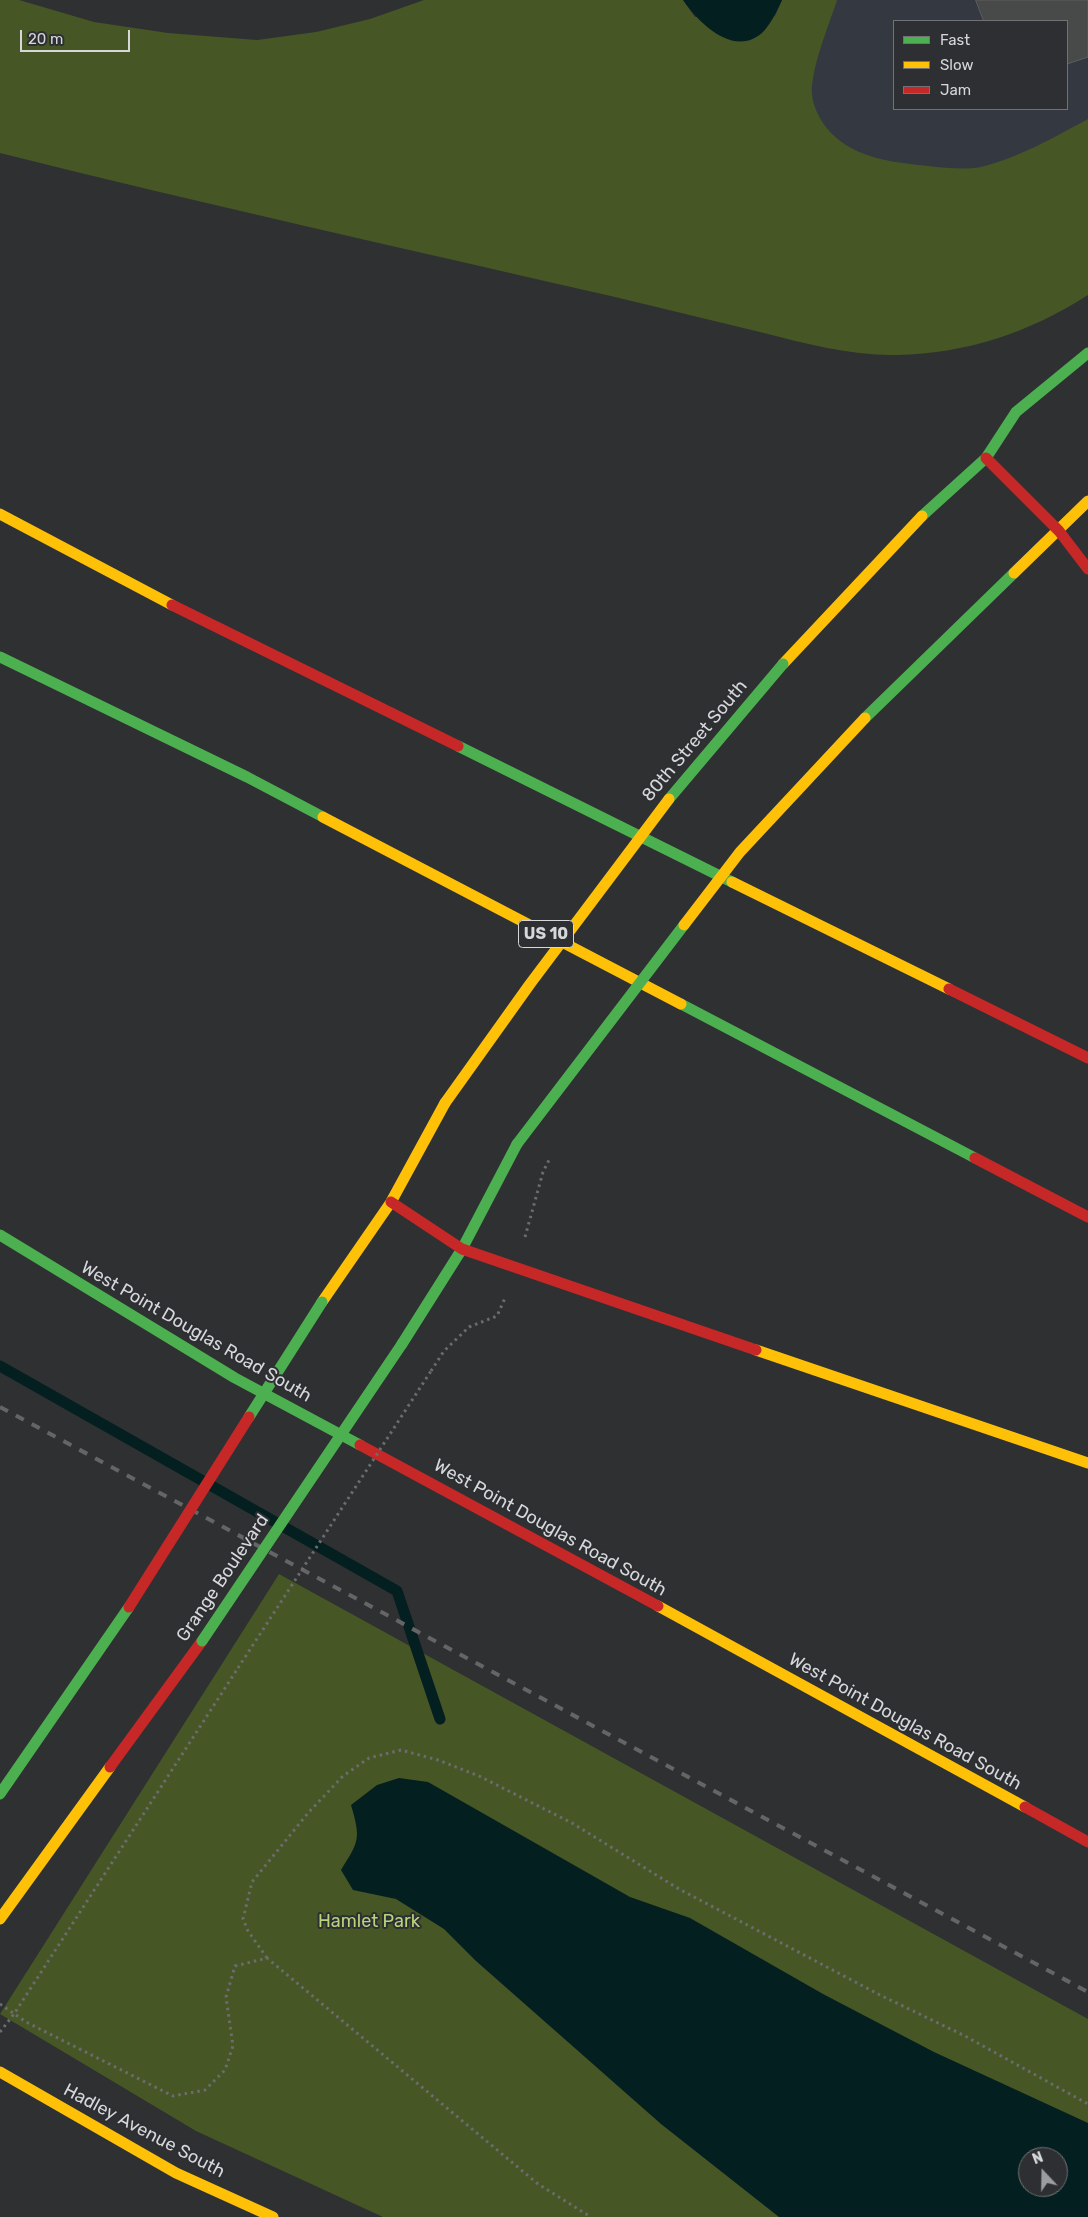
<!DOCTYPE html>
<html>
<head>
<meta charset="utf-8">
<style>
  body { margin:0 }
  #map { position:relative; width:1088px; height:2217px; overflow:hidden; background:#2e3032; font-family:Rubik,sans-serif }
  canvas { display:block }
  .legend { position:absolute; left:893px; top:20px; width:175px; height:90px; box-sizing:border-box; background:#2d2f33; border:1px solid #707275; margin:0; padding:6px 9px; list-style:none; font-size:15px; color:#d5d7d9 }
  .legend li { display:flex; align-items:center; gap:10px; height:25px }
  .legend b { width:25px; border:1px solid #707275 }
  .north { position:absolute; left:1018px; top:2147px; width:50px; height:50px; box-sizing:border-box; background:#2d2f33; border:1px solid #707275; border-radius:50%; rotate:339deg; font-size:14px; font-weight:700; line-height:20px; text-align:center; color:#d5d7d9 }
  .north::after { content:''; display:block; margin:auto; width:18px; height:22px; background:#9b9d9f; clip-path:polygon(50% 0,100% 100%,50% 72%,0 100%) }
  .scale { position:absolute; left:20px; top:30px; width:110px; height:22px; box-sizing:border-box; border:2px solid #d5d7d9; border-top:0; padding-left:6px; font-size:15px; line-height:18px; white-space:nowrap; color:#d5d7d9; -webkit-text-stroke:4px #2d2f33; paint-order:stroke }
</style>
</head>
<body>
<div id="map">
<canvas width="1088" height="2217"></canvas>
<ul class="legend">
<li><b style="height:6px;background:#4caf50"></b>Fast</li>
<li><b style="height:6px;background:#ffc107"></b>Slow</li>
<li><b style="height:6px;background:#c62828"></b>Jam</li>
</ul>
<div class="north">N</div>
<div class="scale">20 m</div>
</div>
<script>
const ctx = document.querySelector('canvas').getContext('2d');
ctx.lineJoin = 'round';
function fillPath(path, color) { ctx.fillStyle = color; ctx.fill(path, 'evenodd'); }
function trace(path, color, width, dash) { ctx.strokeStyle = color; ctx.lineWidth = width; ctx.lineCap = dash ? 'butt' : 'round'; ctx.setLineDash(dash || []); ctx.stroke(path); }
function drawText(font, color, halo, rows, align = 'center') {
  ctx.font = font + ' Rubik,sans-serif'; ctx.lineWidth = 4; ctx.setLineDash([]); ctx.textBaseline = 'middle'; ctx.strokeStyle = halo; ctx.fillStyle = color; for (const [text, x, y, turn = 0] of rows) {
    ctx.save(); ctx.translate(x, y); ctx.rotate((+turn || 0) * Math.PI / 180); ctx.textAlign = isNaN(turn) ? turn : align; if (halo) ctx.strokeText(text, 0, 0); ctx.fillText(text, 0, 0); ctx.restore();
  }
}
const built = new Path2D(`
  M718,0H1088V295L679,233ZM894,21H1067V109H894Z`);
const green = new Path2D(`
  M0,0H19L94,22L168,33L257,40L316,32L370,19L424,0H683L695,17L775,16L782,0H837C829,25 810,70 812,95C813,106 819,117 825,126C850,158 890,162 928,166C946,168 963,170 981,167C1018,158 1055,137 1088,119V295C1028,333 969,353 897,355C852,356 807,344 764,333C714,321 665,309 615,297C410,250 204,204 0,153Z
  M279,1574L1088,2019V2217H383L196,2131L0,2014ZM1028,2157H1058V2187H1028Z`);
const water = new Path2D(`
  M683,0H782C777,11 771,24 762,33C733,58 698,22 683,0Z
  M399,1778L428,1782L630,1897L690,1918L823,1994L934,2052L1088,2123V2217H779L661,2124L476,1961L444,1929L396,1899L353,1890L341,1870C359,1841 361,1839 351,1805L377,1785ZM1028,2157H1058V2187H1028Z`);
const stream = new Path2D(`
  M0,1366L397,1591L440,1719`);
const building = new Path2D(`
  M976,0H1088V57L1067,64V21H984Z`);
const path = new Path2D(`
  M525,1237L543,1172L549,1160
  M431,1371L444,1351L469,1327L497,1316L505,1298
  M267,1958L248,1931L243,1919L252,1882L308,1813L343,1776L369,1758L401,1750L438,1760L479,1776L572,1823L679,1889L880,1995L965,2036L1088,2104
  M0,2004L26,2022L173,2096L205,2090L225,2070L233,2046L226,1997L235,1966L267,1958L538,2184L591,2217
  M0,2032L14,2014L238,1668`);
const fast = new Path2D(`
  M922,516L986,458L1016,412L1088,353
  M0,657L247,777L323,817
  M865,718L1014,573
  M458,746L732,882
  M681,1004L975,1158
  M0,1235L235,1378L360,1445
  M402,1344L462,1249L517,1144
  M0,1794L129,1607`);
const slow = new Path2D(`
  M0,514L172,605
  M1014,573L1088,501
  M783,664L922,516
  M323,817L681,1004
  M732,882L949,989
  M322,1302L391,1202L445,1103
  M756,1350L1088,1463
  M658,1606L1025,1807
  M0,1919L110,1767
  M0,2072L176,2173L273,2217`);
const jam = new Path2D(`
  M986,458L1059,531L1088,569
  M172,605L458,746
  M949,989L1088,1058
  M975,1158L1088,1217
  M391,1202L462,1249L756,1350
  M360,1445L658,1606
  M110,1767L202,1641
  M1025,1807L1088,1842`);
const rail = new Path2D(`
  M0,1407L1088,1992`);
const pathBridge = new Path2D(`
  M238,1668L431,1371`);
const fastBridge = new Path2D(`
  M669,799L783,664
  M517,1144L684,925
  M249,1417L322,1302
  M202,1641L402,1344`);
const slowBridge = new Path2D(`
  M684,925L740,852L865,718
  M445,1103L530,984L669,799`);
const jamBridge = new Path2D(`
  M129,1607L249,1417`);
const shields = [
  [546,934,55]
];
const shieldNames = [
  ["US 10",546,934]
];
const streetNames = [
  ["80th Street South",695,741,-50],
  ["West Point Douglas Road South",196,1332,30],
  ["West Point Douglas Road South",550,1528,29],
  ["Grange Boulevard",223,1578,-56],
  ["West Point Douglas Road South",905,1722,29],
  ["Hadley Avenue South",144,2131,28]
];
const parkNames = [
  ["Hamlet Park",369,1922]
];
fillPath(built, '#343941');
fillPath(green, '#475625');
fillPath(water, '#041f20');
trace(stream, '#041f20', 11);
fillPath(building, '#484949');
trace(building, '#5e5e5f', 1);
trace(path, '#6c6c6e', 3, [2.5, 4]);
trace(fast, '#4caf50', 11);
trace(slow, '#ffc107', 11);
trace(jam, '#c62828', 11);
trace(rail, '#656566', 4, [9, 9]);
trace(pathBridge, '#6c6c6e', 3, [2.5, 4]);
trace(fastBridge, '#4caf50', 11);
trace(slowBridge, '#ffc107', 11);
trace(jamBridge, '#c62828', 11);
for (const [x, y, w] of shields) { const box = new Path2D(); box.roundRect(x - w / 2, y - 13.5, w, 27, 4); ctx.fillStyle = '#2d2f33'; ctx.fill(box); trace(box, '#d5d7d9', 1); }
drawText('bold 16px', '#d5d7d9', null, shieldNames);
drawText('18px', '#d5d7d9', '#2d2f33', streetNames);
drawText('18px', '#b8d57c', '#2d2f33', parkNames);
</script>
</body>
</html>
